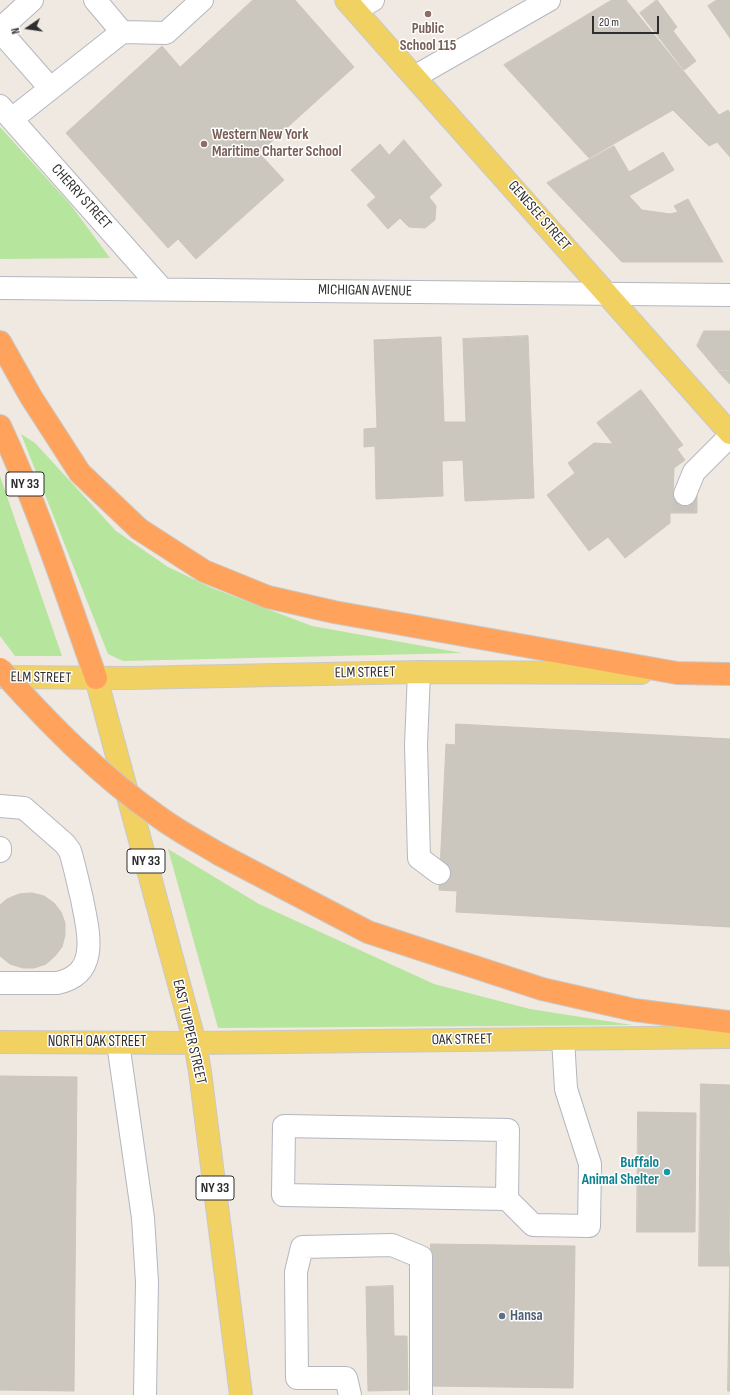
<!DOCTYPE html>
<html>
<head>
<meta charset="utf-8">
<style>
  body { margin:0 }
  #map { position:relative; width:730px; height:1395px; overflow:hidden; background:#efe9e1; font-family:"Sofia Sans Condensed",sans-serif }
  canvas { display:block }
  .north { position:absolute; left:8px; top:8px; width:40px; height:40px; -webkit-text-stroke:3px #fff; paint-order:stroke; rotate:257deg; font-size:11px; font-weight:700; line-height:16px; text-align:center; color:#2e2e2e }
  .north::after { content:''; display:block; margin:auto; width:14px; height:18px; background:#2e2e2e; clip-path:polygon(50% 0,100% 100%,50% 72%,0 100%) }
  .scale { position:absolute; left:592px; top:16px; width:67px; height:18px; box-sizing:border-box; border:2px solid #2e2e2e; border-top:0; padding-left:5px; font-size:12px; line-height:14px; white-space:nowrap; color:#2e2e2e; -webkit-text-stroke:3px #fff; paint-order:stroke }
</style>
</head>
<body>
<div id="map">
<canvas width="730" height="1395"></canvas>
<div class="north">N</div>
<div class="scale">20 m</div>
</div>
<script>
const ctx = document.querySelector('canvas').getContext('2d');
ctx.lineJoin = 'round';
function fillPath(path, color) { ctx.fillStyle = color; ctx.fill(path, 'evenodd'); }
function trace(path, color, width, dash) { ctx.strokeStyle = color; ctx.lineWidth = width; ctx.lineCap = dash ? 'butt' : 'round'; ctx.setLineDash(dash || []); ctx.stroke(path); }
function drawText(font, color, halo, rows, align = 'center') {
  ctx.font = font + ' "Sofia Sans Condensed",sans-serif'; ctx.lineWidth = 3; ctx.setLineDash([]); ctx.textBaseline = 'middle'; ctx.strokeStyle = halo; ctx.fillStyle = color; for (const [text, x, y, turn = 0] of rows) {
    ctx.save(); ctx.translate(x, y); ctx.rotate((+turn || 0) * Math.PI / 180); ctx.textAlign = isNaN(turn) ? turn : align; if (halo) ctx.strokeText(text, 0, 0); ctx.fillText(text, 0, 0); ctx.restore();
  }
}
const green = new Path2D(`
  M0,127L70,204L110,258L0,259Z
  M21,434L35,443L116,531L168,567L212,588L312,626L462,653L123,661L108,654Z
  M0,476L62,656H15L0,636Z
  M168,849L259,904L434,984L530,1009L632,1025L218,1028Z`);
const building = new Path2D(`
  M253,0H295L354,67L259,153L284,180L196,259L178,239L168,248L66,133L162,46L180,67Z
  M612,0H626L719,115L728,110L730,113V157L717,142L709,146L673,110L589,158L504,65Z
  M657,0L677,27L673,31L696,61L684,70L640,13Z
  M717,0H730V38L708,6Z
  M404,140L442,185L429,197L436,206L435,220L425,228L409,227L400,218L388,229L367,205L376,197L351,170L380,144L389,155Z
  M614,146L629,172L663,152L674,170L629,196L642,210L670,214L678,212L674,206L688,199L723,262H622L547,183Z
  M704,331H730V370H717L697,346Z
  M528,336L534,498L465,501L463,460L442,461L443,496L376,499L375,446L364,447V429L377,428L374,340L441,337L444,422H466L463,339Z
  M718,371H730V384Z
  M641,390L683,445L677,449L685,460L674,468L673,495H697V513H670V523L625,558L608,537L589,551L547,495L575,473L568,463L594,443L613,444L597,423Z
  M456,724L730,739V927L456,912L457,891L439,890L446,744L455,745Z
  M32,893L44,896L54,903L61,912L65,923V935L62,947L55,956L46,964L34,968H23L10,964L0,956V905L7,899L19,894Z
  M0,1076L77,1077L74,1391L0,1390Z
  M701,1084L730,1085L729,1266H699Z
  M638,1112L696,1113L695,1232H637Z
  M431,1244L575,1246L573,1388L430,1386Z
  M730,1254V1391H728Z
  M393,1286L394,1336H407L408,1390L368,1391L366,1287Z`);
const minorTunnel = new Path2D(`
  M683,512L685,494`);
const minor = new Path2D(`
  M95,0L122,32
  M356,10L373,0
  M0,29L32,0
  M0,31L50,88
  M416,76L549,0
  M0,106L162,289
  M12,119L122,32L166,33L202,0
  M0,288L730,295
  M685,494L694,472L730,436
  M419,672L416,745L419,858L439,873
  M0,806L24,808L65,844L70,851C75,867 78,883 82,899C88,931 101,974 57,983H0
  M0,848V851
  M118,1043L143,1218L147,1282L145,1395
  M507,1199L508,1130L284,1126L283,1195L507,1199L533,1225L589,1226L590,1164L566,1089L563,1039
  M350,1395L346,1378H297L296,1272L302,1247L392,1245L421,1257V1395`);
const major = new Path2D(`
  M346,0L730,433
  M0,677L131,678L419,672L641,673
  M96,678L195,1043L200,1072L241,1395
  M0,1042L195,1043L730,1037`);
const highway = new Path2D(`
  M0,342L31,397L80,473L139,529L204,571L268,597L334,612L677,673L730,674
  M0,426C38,507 66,593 96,678
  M219,854L368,932L542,989L634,1010L730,1022`);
const highwayBridge = new Path2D(`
  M0,669C48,723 99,775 159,817C178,831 199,842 219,854`);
const markers = [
  [428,14,4,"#8d6e63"],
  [204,144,4,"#8d6e63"],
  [667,1172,4,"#0f9aa8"],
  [502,1316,4,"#5c6f8a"]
];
const shields = [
  [25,484,38],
  [146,861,38],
  [215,1188,38]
];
const shieldNames = [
  ["NY 33",25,484],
  ["NY 33",146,861],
  ["NY 33",215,1188]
];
const educationNames = [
  ["Public",428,29],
  ["School 115",428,46],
  ["Western New York",212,135,"left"],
  ["Maritime Charter School",212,152,"left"]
];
const streetNames = [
  ["CHERRY STREET",81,197,48],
  ["GENESEE STREET",539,216,49],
  ["MICHIGAN AVENUE",365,291,1],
  ["ELM STREET",365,673,-1],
  ["ELM STREET",41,678,1],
  ["EAST TUPPER STREET",189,1032,77],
  ["OAK STREET",462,1040,-1],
  ["NORTH OAK STREET",97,1042]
];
const cultureNames = [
  ["Buffalo",659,1163],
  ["Animal Shelter",659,1180]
];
const serviceNames = [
  ["Hansa",510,1316]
];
fillPath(green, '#b6e59e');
fillPath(building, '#cbc7bf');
trace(building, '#cbc5ba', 1);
trace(minorTunnel, '#c8c4bd', 22, [22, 11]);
trace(minor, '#b4b7c1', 24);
trace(major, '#c9c9c9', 24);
trace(highway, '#c9c9c9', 24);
trace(minor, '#fff', 22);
trace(major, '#f2d163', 22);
trace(highway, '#ffa35c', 22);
trace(highwayBridge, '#c9c9c9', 24, []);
trace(highwayBridge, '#ffa35c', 22);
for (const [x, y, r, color] of markers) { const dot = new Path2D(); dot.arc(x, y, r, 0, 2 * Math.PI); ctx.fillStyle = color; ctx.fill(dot); trace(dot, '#fff', 1.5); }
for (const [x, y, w] of shields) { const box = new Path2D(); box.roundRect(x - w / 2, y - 12, w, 24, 3); ctx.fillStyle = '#fff'; ctx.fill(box); trace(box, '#2e2e2e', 1); }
drawText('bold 14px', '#2e2e2e', null, shieldNames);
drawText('bold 15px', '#785e54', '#fff', educationNames);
drawText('15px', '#2e2e2e', '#fff', streetNames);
drawText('bold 15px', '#0d838f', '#fff', cultureNames, 'right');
drawText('bold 15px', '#4e5e75', '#fff', serviceNames, 'left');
</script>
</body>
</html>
